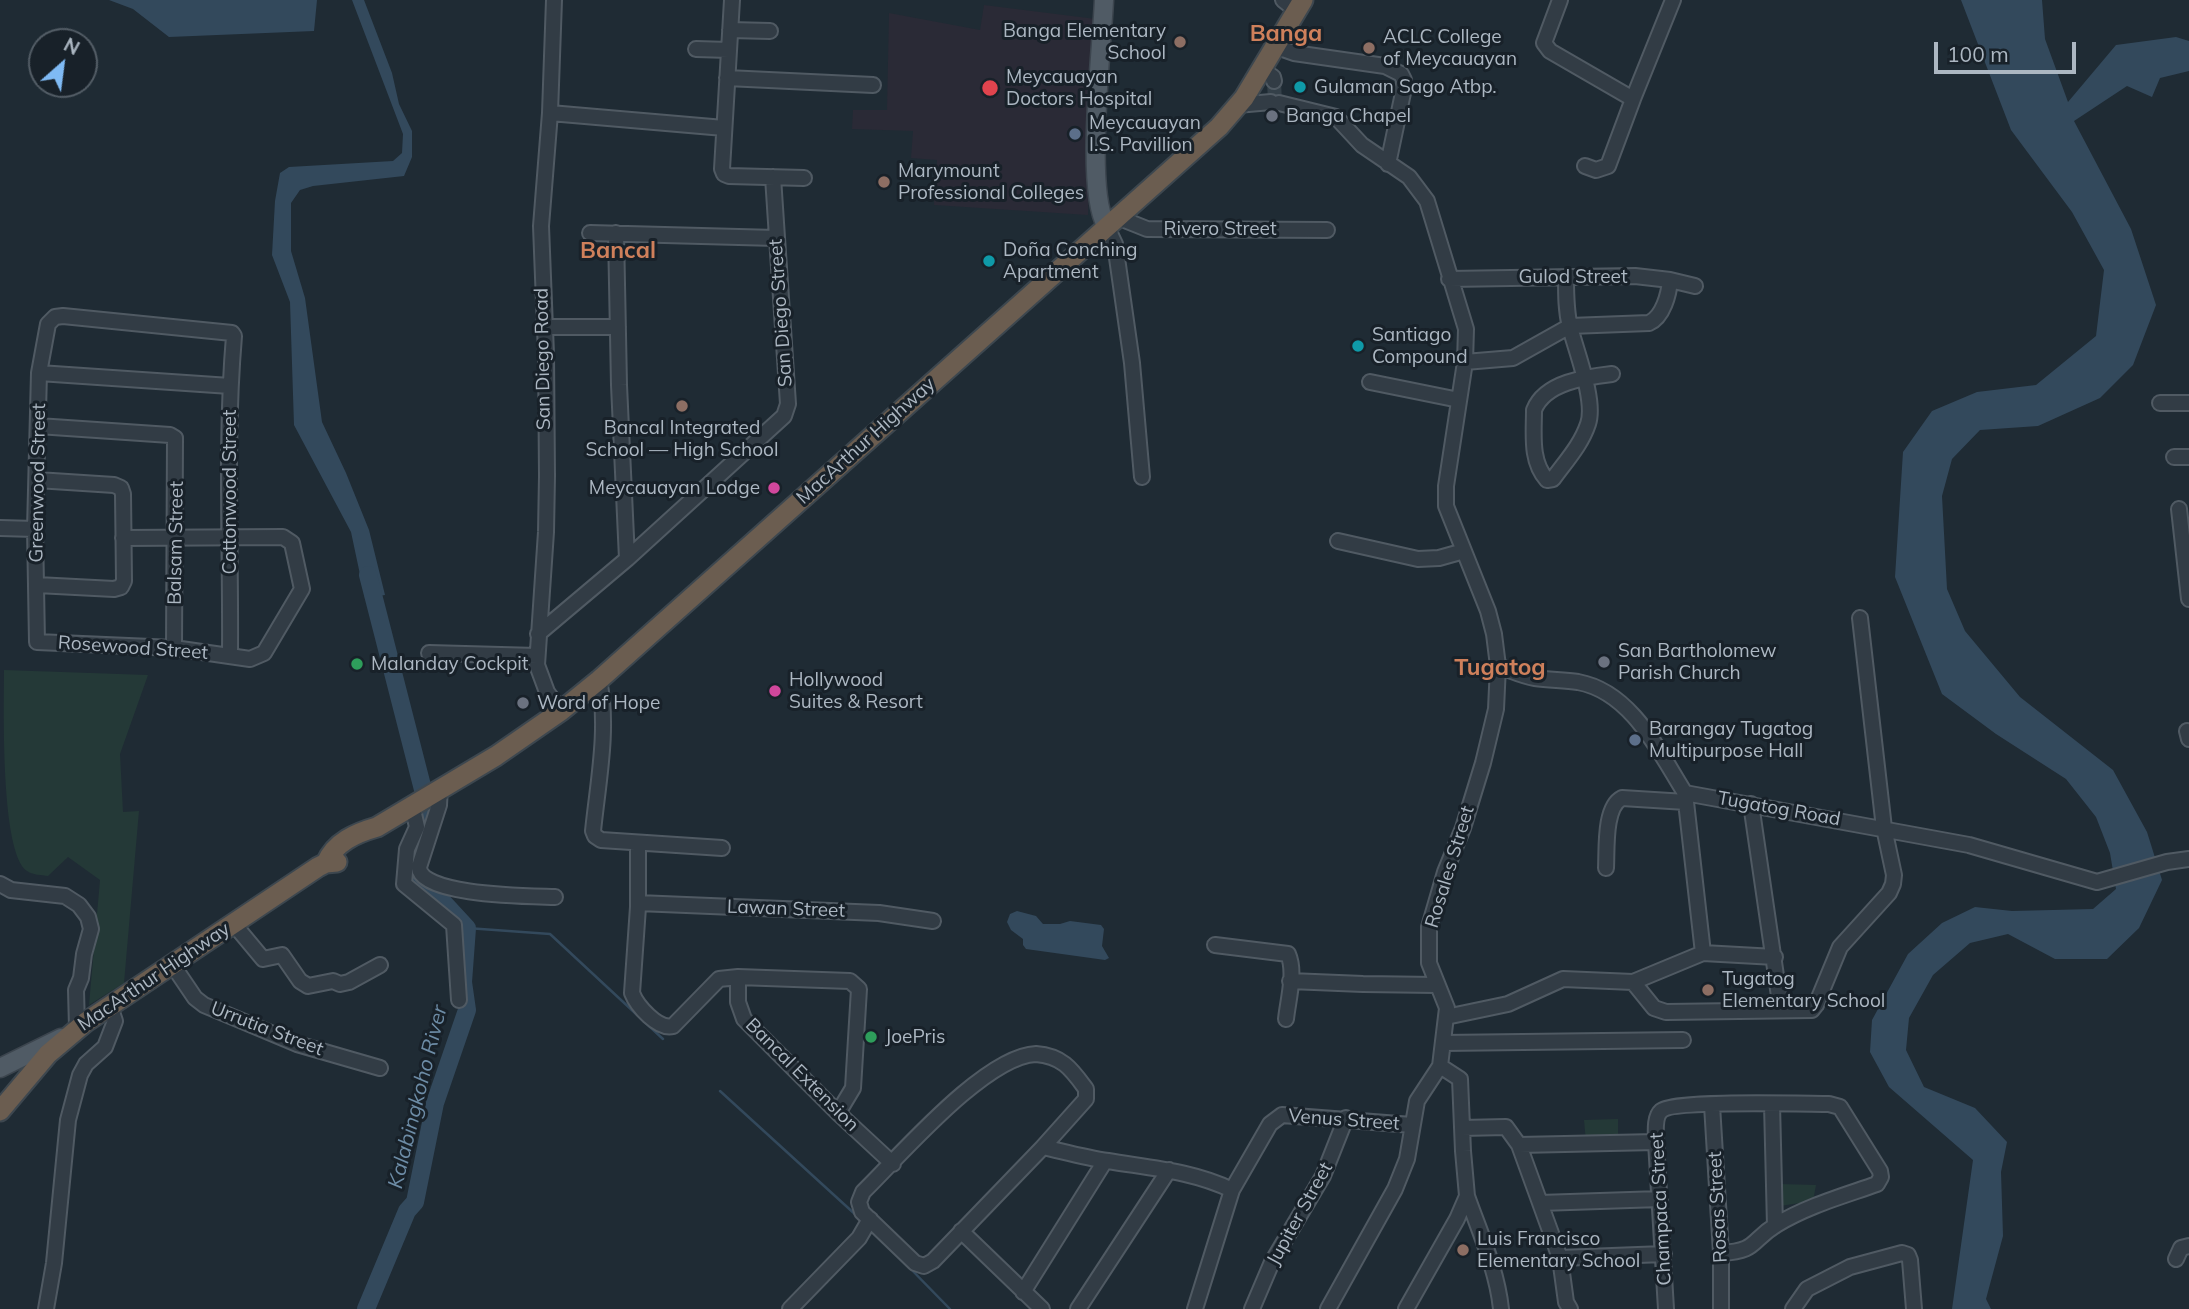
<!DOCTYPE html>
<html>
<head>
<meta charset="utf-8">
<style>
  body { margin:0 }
  #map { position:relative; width:2189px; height:1309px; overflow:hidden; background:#1f2b34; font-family:Mulish,sans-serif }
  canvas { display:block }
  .north { position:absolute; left:28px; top:28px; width:70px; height:70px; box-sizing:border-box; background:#182129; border:2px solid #535d66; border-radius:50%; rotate:28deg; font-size:19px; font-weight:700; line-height:28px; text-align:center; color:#acb7c2 }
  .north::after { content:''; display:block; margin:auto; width:24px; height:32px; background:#7fbaf4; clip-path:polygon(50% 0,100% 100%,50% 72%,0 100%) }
  .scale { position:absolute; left:1934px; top:42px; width:142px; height:32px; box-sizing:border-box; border:4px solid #acb7c2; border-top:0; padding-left:9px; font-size:21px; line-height:24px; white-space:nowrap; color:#acb7c2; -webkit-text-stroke:5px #182129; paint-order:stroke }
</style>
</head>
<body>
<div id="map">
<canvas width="2189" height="1309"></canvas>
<div class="north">N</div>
<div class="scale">100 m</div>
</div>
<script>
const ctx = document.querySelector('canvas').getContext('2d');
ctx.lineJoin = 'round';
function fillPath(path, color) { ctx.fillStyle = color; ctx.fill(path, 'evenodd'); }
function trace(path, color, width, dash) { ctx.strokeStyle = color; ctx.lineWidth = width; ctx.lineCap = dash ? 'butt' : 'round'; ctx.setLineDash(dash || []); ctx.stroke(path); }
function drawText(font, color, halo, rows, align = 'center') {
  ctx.font = font + ' Mulish,sans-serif'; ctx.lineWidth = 6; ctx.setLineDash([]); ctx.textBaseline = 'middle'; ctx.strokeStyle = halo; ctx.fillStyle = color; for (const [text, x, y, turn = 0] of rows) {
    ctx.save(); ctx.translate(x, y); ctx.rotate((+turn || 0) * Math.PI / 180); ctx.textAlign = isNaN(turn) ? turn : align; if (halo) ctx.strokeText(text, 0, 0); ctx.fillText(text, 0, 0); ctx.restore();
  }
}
const medical = new Path2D(`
  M984,5L1096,19L1088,215L934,205L937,160L911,158L913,131L852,129L853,110H887L889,13L980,30Z`);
const green = new Path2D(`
  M4,670L148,675L120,754L123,812L139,811L124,983L89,1005L100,880L68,857L48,876C42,875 32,875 27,871C0,853 4,705 4,670Z
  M1618,1119V1143L1586,1142L1584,1120Z
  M1779,1184L1816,1185L1813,1201L1780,1206Z`);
const water = new Path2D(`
  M109,0H317L314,31L169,37L133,9Z
  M352,0H364L392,73L399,104L412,131V157L404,176L313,186L300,190L291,203V251L305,298L322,422L346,473L369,530L385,595L365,598L351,532L294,425L290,302L272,255L275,201L280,173L289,167L393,161L402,153L403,134Z
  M1961,0H2042L2045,39L2068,102L2116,45L2176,37L2189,41V71L2160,78L2152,97L2127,86L2074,121L2131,229L2156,305L2133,365L2100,398L2038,426L1980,430L1952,459L1942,496L1947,589L1965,631L2020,697L2113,770L2147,832L2162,880L2139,928L2107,959H2055L2008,934L1970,943L1933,975L1909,1018L1906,1050L1924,1087L1975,1108L2007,1142L2001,1172L2003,1236L1986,1299L1991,1309H1952L1973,1160L1889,1087L1870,1052L1872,1020L1908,954L1942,923L1975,907L2012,911L2093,909L2116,889L2110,853L2096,817L2066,779L1996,734L1942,694L1895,577L1903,452L1932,411L1977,392L2036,385L2096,336L2104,270L2072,212L2011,130Z
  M1017,911L1036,916L1043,924H1060L1070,921L1101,925L1104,929L1102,946L1109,958L1105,960L1026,949L1023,945V939L1011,930L1007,922L1010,914Z`);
const stream = new Path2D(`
  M467,928L550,934L663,1039
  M720,1091L857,1216
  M903,1261L950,1309`);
const river = new Path2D(`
  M366,1309L407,1211L415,1202L435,1103L467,1010L463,982L467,928L443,902L421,892L413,885L416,853L430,817L368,575`);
const minorTunnel = new Path2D(`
  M1274,81L1275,102`);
const minor = new Path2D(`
  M554,0L550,113L541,226L546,354L547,476L546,532L537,665L547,692L561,711
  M732,0L722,169L724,174L729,176L804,178
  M1283,0L1297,11
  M1560,0L1544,43L1550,51L1633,99L1673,0
  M730,30L770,31
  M1277,47L1294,53L1385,66L1401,74L1404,80L1403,93L1388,164
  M696,49L729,50
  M1262,70L1273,77L1274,81
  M727,78L873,85
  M1279,103L1336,117L1362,145L1409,177L1427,201L1466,329L1465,362L1446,486V506L1488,611L1494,634L1498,666L1496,709L1483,763L1463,828L1445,872L1429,927V963L1447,1008L1440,1066L1417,1101L1407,1159L1395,1189L1328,1309
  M1237,105L1271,102
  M550,113L724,128
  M1585,166L1596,170L1608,166L1633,99
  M1117,217L1147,229L1327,230
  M1106,225L1115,244L1132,363L1142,477
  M590,233L776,238
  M616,233L619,385L627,559
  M1566,278C1566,295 1566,311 1570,327C1576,351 1596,401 1588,424C1581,445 1566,461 1553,479L1547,480C1530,461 1534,434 1534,410C1545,382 1586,377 1612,374
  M1449,279L1635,276L1670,280L1695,286
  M544,327H618
  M1465,362L1513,358L1570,326L1649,323C1663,317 1669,294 1670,280
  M39,373L230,386
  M1370,382L1459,400
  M2160,403H2189
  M38,426L170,435L175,438L174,648
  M2174,457H2189
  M2179,509L2189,599
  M0,528L35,529
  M123,538L283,537L292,543L302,589L264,653L250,659L174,648L37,642L35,529L39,373L48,324L55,317L63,316L232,333L234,336C225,442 231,549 230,655
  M1338,541L1418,559L1439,558L1464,551
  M37,585L114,589L121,587L124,581L123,494L121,488L114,485L37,480
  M538,634L627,559L784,416L788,404L773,177
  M429,653L537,656
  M1498,666C1510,670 1522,676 1535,678C1549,680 1564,680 1578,682C1632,692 1659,752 1685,793L1969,845L2097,882L2167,862L2189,859
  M599,680C609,728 598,782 593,831L595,836L601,840L722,848
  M2187,731L2189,739
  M440,788L439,805L419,867C419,896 531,896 555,897
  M1685,793L1703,953
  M1751,804L1781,1010
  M412,805L417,827L407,849L404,884L454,925L459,1000
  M638,844V907L632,993C637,1006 658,1030 673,1026L719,979L738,977L850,981L859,989L853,1088L838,1113
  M1606,868C1607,849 1604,807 1622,798L1686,802
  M0,884L11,890L65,896L79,905L88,917L91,929L84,954L81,978L76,990L77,1028
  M638,903L879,913L933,921
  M233,923L263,959L282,955L300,981L308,986L333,981L340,984L349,982L380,965
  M1215,945L1288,954C1296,972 1288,1000 1286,1019
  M172,964L195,998L204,1005L297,1044L380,1068
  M738,977V1002L744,1019L838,1113L893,1164
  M1290,981L1363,984L1436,985
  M1633,982L1703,953L1775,957
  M1446,1017L1508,1004L1563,979L1633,982L1654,1008L1666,1012L1812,1010L1816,1005L1840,947L1889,893L1893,884L1894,875L1884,828L1860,618
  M1443,1043L1683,1040
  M1036,1054C1063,1056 1072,1070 1086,1089V1099L1043,1147L933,1261L924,1266L915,1263L862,1212L859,1202L863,1192C900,1156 985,1056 1036,1054Z
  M1772,1104L1775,1226
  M1712,1105L1721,1253V1309
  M1462,1128L1506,1127L1519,1145L1560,1258L1566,1302L1570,1309
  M1519,1145L1656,1142
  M1043,1147C1065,1152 1086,1158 1108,1161C1150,1168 1193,1171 1232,1190
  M1467,1196C1480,1233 1497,1270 1501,1309
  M1540,1203L1660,1199
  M961,1231L1042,1309
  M1560,1258L1664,1254
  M2176,1259L2181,1248L2189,1246
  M1023,1292L1105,1161
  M46,1309L54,1263L68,1120L80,1075L86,1064L105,1047L115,1021L110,1006
  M790,1309L859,1238L870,1219
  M1078,1309L1169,1170
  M1195,1309L1232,1190L1270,1124L1282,1115L1412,1125
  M1252,1309L1272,1262L1323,1176L1346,1118
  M1406,1309L1457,1219L1467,1196L1463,1151L1460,1079L1440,1066
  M1666,1309L1656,1142C1656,1134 1654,1117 1661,1111C1672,1100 1805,1104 1829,1104L1840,1107L1880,1171L1881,1177L1877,1184C1843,1196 1807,1206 1776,1225C1750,1241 1758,1251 1721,1253
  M1793,1309L1807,1289L1850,1267L1902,1253L1908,1255L1910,1260L1914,1309`);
const major = new Path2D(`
  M1104,0C1102,48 1085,189 1106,225
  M0,1068L61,1038`);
const highway = new Path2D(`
  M326,863C335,842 356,833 377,827L496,756L561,711L599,680L1219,127L1244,98L1303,0
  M0,1111L48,1054L86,1022L318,867L326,863L337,862`);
const markers = [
  [1180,42,7,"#8d6e63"],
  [1369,48,7,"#8d6e63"],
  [1300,87,7,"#0f9aa8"],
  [990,88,9,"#e0444e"],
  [1272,116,7,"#6b7280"],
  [1075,134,7,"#5c6f8a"],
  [884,182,7,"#8d6e63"],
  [989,261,7,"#0f9aa8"],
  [1358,346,7,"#0f9aa8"],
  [682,406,7,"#8d6e63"],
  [774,488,7,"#d1479c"],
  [1604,662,7,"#6b7280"],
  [357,664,7,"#2e9e5b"],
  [775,691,7,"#d1479c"],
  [523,703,7,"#6b7280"],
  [1635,740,7,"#5c6f8a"],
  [1708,990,7,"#8d6e63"],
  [871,1037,7,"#2e9e5b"],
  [1463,1250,7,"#8d6e63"]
];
const poiNames = [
  ["Banga Elementary",1166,31,"right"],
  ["School",1166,53,"right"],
  ["ACLC College",1383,37],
  ["of Meycauayan",1383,59],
  ["Meycauayan",1006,77],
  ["Doctors Hospital",1006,99],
  ["Gulaman Sago Atbp.",1314,87],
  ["Banga Chapel",1286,116],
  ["Meycauayan",1089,123],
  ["I.S. Pavillion",1089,145],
  ["Marymount",898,171],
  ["Professional Colleges",898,193],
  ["Doña Conching",1003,250],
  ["Apartment",1003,272],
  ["Santiago",1372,335],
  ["Compound",1372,357],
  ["Bancal Integrated",682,428,"center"],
  ["School — High School",682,450,"center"],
  ["Meycauayan Lodge",760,488,"right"],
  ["San Bartholomew",1618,651],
  ["Parish Church",1618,673],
  ["Malanday Cockpit",371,664],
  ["Hollywood",789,680],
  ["Suites & Resort",789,702],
  ["Word of Hope",537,703],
  ["Barangay Tugatog",1649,729],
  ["Multipurpose Hall",1649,751],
  ["Tugatog",1722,979],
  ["Elementary School",1722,1001],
  ["JoePris",885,1037],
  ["Luis Francisco",1477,1239],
  ["Elementary School",1477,1261]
];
const streetNames = [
  ["Rivero Street",1220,229],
  ["Gulod Street",1573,277],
  ["San Diego Street",781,313,-94],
  ["San Diego Road",543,359,-91],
  ["MacArthur Highway",866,441,-42],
  ["Greenwood Street",38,483,-89],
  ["Cottonwood Street",230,492,-90],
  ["Balsam Street",176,543,-89],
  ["Rosewood Street",133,648,4],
  ["Tugatog Road",1779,809,10],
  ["Rosales Street",1450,867,-73],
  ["Lawan Street",786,909,2],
  ["MacArthur Highway",154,977,-34],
  ["Urrutia Street",267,1029,21],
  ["Bancal Extension",802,1075,45],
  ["Venus Street",1344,1120,4],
  ["Rosas Street",1718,1207,-93],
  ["Champaca Street",1661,1209,-93],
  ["Jupiter Street",1300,1214,-61]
];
const waterNames = [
  ["Kalabingkoho River",418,1097,-76]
];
const quarterNames = [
  ["Banga",1286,34],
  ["Bancal",618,251],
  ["Tugatog",1500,668]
];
fillPath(medical, '#2a2a36');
fillPath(green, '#243937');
fillPath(water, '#33495c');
trace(stream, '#33495c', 2.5);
trace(river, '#33495c', 18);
trace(minorTunnel, '#344049', 14, [14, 7]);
trace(minor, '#505a63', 18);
trace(major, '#3c454e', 21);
trace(highway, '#3d474f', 23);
trace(minor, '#323c45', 14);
trace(major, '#505b65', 18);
trace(highway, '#6b5d50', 19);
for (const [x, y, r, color] of markers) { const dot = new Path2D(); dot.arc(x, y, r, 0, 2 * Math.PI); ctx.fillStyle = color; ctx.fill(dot); trace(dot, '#182129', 2.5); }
drawText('19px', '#acb7c2', '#182129', poiNames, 'left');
drawText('19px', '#acb7c2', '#182129', streetNames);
drawText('italic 21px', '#6d8ca6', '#182129', waterNames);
drawText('bold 23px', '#cf805b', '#182129', quarterNames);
</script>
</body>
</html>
